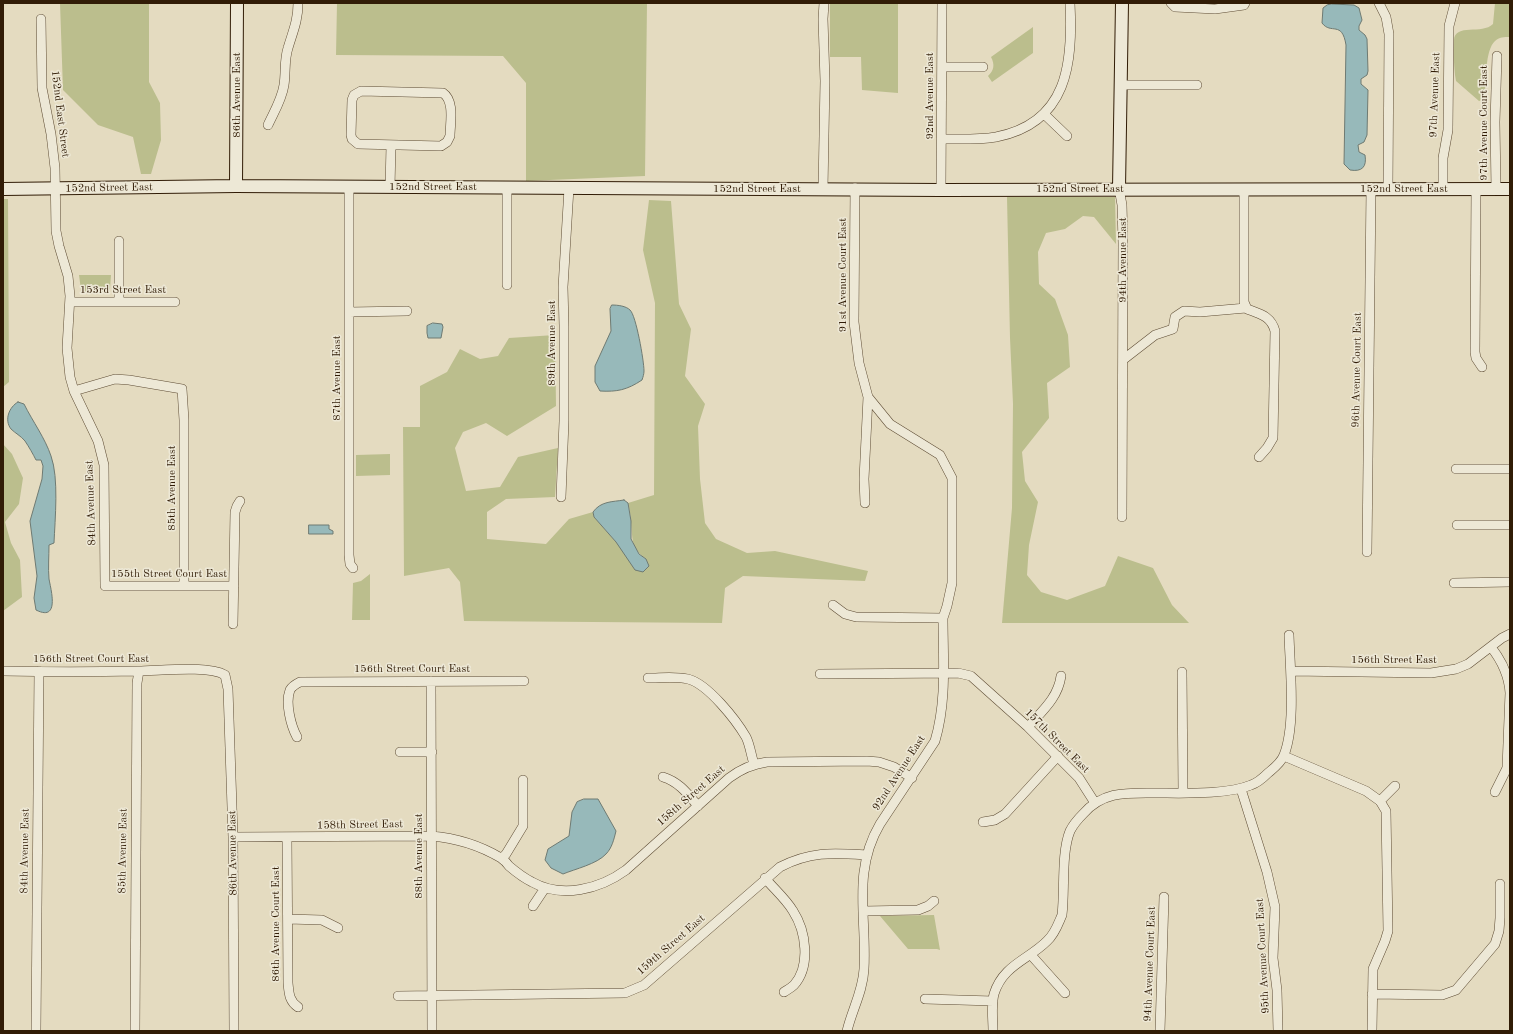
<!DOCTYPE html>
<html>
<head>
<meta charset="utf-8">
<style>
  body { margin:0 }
  #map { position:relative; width:1513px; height:1034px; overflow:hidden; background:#e4dbc0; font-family:"Old Standard TT",serif }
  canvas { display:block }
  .frame { position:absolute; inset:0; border:4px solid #311c06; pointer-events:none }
</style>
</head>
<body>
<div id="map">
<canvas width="1513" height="1034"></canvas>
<div class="frame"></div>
</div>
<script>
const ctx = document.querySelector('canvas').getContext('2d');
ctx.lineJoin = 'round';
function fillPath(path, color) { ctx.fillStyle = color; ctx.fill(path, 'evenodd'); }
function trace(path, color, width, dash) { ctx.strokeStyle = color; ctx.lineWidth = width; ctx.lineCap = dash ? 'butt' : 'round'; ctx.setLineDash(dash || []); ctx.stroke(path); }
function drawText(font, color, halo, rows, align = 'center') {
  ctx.font = font + ' "Old Standard TT",serif'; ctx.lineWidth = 3; ctx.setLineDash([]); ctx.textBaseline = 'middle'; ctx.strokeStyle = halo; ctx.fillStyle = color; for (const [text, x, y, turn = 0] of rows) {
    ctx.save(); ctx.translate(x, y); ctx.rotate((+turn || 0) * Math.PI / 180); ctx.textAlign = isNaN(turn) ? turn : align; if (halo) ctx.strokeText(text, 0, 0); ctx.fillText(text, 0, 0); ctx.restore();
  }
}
const green = new Path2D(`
  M60,3H149V82L160,103L161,140L151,174H141L133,137L98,125L63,90Z
  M337,3H647L645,176L526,181V83L503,56L336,55Z
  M898,3V93L862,90L861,57H830V4Z
  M1495,3H1510V37C1504,37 1499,37 1495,41C1485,50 1486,81 1485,95L1483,100L1479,101L1456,81L1455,75C1454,64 1453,52 1454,40C1455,23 1482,35 1493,24Z
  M1033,27V53L992,82L988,76C994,70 995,65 991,57Z
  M1007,197H1115L1116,244L1094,217L1083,216L1065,229L1046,233L1038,252L1039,284L1055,299L1068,335L1070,367L1047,383L1049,418L1022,452L1025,481L1038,502L1029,545L1027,575L1041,592L1067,600L1105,586L1118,556L1153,568L1172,605L1189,623H1002L1012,508L1013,404L1010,338Z
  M3,199H8L9,382L3,387Z
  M649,200L671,201L679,304L691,329L685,376L705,404L698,426L700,479L705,523L716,539L747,553L775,551L868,571L865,581L743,576L725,588L722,623L464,621L460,582L449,568L404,576L403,427H420V386L447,372L460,349L480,359L498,356L509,338L555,335L556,406L507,436L486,423L463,432L455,448L466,491L500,487L518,457L558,448L555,497L506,499L487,512V539L546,544L569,519L593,512L594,517L616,542L646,559C630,547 633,539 631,522C631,516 629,509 628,503L654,495L655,303L643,250Z
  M79,275H111L110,289C104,294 88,294 81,290Z
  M3,444L12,454L23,478L19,504L5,522L11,543L20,560L22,597L3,611Z
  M390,454V475L356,476V455Z
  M370,574V620H352L353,583L361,581Z
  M934,915L940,950L937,949H908L880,916Z`);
const water = new Path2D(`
  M1332,4L1354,5L1359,8L1362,20L1359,26V30L1365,35L1367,39L1368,71L1367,75L1361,79V84L1368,90L1367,135L1364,142L1358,145L1359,152L1365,155C1367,167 1362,172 1350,170L1344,164L1346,45C1342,20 1331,35 1322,23L1323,8L1327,5Z
  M612,305C618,305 626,306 630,310C636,315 644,361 644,371C644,374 643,377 642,380C627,390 617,392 600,391L595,382V366L611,331L610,309Z
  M433,323L442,324L443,327L441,338H428L427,333V326Z
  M18,402L24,404C33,422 45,438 51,456C59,478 55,519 54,543L49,545C49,556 48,568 49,579C51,590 60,622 36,610L34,598L37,576L30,521L42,479L43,466L41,460H36C33,454 29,447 25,441C21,436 15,433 11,429C4,420 9,407 18,402Z
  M624,500L628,503L631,521V539L639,554L646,559L649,566L643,572L635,570L616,542L594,517L593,512C601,501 612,502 624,500Z
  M309,525H329V529L333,531V534H309Z
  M584,799H598L616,831C614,839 612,848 606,854C597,864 575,869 563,874L551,868L545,860L548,849L569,836L572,812L577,802Z`);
const street = new Path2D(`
  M1171,3L1175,7L1215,9L1244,5L1245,3
  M1379,3L1386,17L1389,34L1388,189
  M41,19L42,88L51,134L55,168L56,231L59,246L68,276L70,296L67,348L70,377L74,391L98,441L104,465L105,586H234
  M942,67H983
  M1121,85H1197
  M361,91L443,93C455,101 450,124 450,136L447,142L441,146L358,144L352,139L351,135L352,100L354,95Z
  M1044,114L1067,136
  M268,125C274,112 282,99 284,85C286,72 284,60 288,48C293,31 298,21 298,3
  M941,139C959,139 978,140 996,137C1068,123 1073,63 1070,3
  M349,187V555L350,564L353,568
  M390,187L391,146
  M855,188L854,322L859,363L868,397L864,479L865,503
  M1119,188L1122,205L1123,243L1122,517
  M823,189L825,81L823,19L824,3
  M1244,189V302L1247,309C1260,314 1271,316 1275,331L1273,438L1267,448L1259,457
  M1443,189V158L1448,130L1449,26L1455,3
  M1476,189L1475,352L1476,358L1482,367
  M1496,189L1495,122L1497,56
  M941,190L942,3
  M507,285V188
  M70,302H175
  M119,302V241
  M349,312L407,311
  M1124,359L1155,335L1173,329L1175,317L1184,311L1200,312L1246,308
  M74,391L115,379L129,380L182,389L184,420V586
  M1456,469H1510
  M561,497L564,421V326L563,287L569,188
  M1457,525H1510
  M1367,552L1371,189
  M1454,583L1510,582
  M833,605L845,614L856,617L943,618
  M233,624L235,512L237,506L240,501
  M1491,647C1502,661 1509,676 1510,693L1507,768L1495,792
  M3,671C48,672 93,672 138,671C159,671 208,665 225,675L228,689L233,837L234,1031
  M1291,671L1431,673L1456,669L1468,664L1502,638L1510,634
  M1182,672L1183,792
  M820,674L958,673L971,676L1028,727L1079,778L1095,803
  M648,678C661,678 675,676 688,679C708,684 736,720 746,737C750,745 751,755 754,764
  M431,681L432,1031
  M1028,727C1042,711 1058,698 1061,676
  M297,737C291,726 285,703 290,690C292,686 296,684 300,682L524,681
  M400,752H432
  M1284,756L1366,791L1380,801L1386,811L1388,931L1385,941L1373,969L1372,1031
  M663,777C679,782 687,793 698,806
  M1241,789L1267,872L1275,907L1273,958L1277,990L1278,1031
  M1380,801L1395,786
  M983,822L995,820L1005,814L1058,756
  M233,837L431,836C456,838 479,845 501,858C504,860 507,863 509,866C516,872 524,878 532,882C562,899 600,889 626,870L729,778C741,769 752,764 767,762L867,761L879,762L894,767L912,778
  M287,838L288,983C289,993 289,1001 298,1007
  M502,858L506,854L523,826V780
  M765,878C774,889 786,899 793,911C806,931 811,966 794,985C791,988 787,990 784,992
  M533,906L545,888
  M864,911L918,910L928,906L934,901
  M288,919L322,920L338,928
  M1031,955L1065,993
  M1372,994L1442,995L1456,990L1495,944L1499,931L1500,918V884
  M398,996L625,993L644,985L780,867C811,851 833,853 867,855
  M925,999L993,1001
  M36,1031L39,671
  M135,1031L137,683L139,671
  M847,1031C852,1010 863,991 864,969C867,918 852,871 880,824L935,741C947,701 943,658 943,618L947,606L952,583V478L940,455L890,424L868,397
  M993,1031C993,1019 991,1006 994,994C1003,965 1028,960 1047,941C1055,934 1058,924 1062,915C1065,891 1061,853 1070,831C1073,825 1078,819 1083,814C1103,791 1127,793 1155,793C1182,793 1227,795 1251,785C1257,783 1263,778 1268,773C1274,768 1281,763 1284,755C1296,725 1290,668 1289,635
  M1160,1031L1164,897`);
const secondary = new Path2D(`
  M236,186L237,3
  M1119,188L1122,3
  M3,189L236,186L941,190L1510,189`);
const streetNames = [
  ["86th Avenue East",237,95,-90],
  ["97th Avenue East",1435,95,-88],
  ["92nd Avenue East",930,96,-90],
  ["152nd East Street",60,114,83],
  ["97th Avenue Court East",1484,123,-90],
  ["152nd Street East",433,187],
  ["152nd Street East",109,188,-1],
  ["152nd Street East",757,189],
  ["152nd Street East",1080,189],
  ["152nd Street East",1404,189],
  ["94th Avenue East",1123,260,-90],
  ["91st Avenue Court East",843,275,-90],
  ["153rd Street East",123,290],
  ["89th Avenue East",552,343,-90],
  ["96th Avenue Court East",1357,370,-89],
  ["87th Avenue East",337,378,-90],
  ["85th Avenue East",172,488,-90],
  ["84th Avenue East",91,503,-92],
  ["155th Street Court East",169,574],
  ["156th Street Court East",91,659],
  ["156th Street East",1394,660],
  ["156th Street Court East",412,669],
  ["157th Street East",1057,741,45],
  ["92nd Avenue East",899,773,-57],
  ["158th Street East",691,796,-41],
  ["158th Street East",360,825,-1],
  ["84th Avenue East",25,851,-89],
  ["85th Avenue East",123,851,-89],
  ["86th Avenue East",233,853,-91],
  ["88th Avenue East",419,856,-90],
  ["86th Avenue Court East",276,924,-90],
  ["159th Street East",671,945,-41],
  ["95th Avenue Court East",1263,956,-93],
  ["94th Avenue Court East",1150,964,-88]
];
fillPath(green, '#bbbe8d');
fillPath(water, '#97b9ba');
trace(water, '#6e7a72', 1);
trace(street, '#5e4c34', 10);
trace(secondary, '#311c06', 14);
trace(street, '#ede8d6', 9);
trace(secondary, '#ede8d6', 12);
drawText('11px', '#311c06', '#ede8d6', streetNames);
</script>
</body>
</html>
